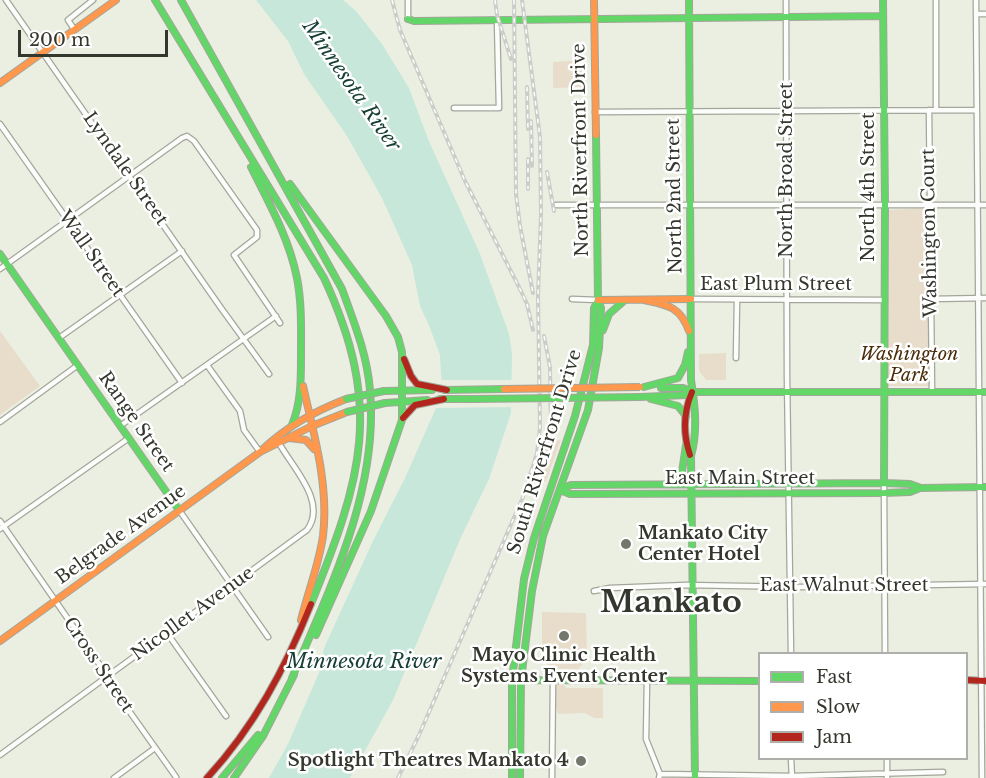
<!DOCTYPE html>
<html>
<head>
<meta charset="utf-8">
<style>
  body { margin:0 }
  #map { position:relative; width:986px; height:778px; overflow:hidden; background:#ebefe1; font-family:"Libre Baskerville",serif }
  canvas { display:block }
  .legend { position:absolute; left:758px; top:652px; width:210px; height:108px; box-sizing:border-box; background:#fff; border:2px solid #aeafab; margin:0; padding:8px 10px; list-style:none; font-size:18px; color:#34372d }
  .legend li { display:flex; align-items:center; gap:12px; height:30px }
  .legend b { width:30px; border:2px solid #aeafab }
  .scale { position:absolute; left:18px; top:30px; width:150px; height:27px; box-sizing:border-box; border:3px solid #34372d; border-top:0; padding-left:8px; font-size:18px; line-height:21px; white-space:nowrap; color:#34372d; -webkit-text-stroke:4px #fff; paint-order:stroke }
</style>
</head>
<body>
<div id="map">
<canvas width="986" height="778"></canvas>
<ul class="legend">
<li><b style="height:8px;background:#63d668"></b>Fast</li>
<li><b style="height:8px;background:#ff974d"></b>Slow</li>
<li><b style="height:8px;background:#b3261e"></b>Jam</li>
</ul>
<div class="scale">200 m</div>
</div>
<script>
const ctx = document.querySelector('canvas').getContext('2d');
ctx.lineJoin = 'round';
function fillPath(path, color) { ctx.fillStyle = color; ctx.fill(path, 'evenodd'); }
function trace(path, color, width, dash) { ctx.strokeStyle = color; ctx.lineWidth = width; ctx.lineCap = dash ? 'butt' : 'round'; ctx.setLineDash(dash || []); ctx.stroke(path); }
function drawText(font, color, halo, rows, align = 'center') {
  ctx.font = font + ' "Libre Baskerville",serif'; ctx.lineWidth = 5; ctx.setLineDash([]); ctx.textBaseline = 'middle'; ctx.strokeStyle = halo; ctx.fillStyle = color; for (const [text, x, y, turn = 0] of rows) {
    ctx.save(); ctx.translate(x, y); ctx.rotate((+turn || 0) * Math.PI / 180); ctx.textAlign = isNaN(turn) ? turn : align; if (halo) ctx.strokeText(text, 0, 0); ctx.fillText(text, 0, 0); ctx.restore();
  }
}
const green = new Path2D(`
  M586,60V87L553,88V62Z
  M926,208L930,386H888L889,210Z
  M0,331L40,386L0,415Z
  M726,353V380H706L699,371V354Z
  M561,440L546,481L543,482L535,477L540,464L543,443Z
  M542,612L586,613L587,660L578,669H552L542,659Z
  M558,683H563L566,688H603V718H594L585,713L558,714L555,704V685Z`);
const water = new Path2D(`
  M256,0H343L356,11L382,44L409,88L428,139L480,254L509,334L512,354L511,413L489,479L461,537L393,700L350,778H269L288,744L319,673L324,648L373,541L405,478L436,408L442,389L440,355L428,323L420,306L412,265L382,198L347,136L304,74L288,41Z`);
const pier = new Path2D(`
  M438,380H516L515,407L433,408L439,389Z`);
const street = new Path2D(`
  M6,0L221,308L269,374
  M408,0V19
  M786,0L787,376L791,654
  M976,0L982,778
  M976,14H986
  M74,29L68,20L93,0
  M454,108H499L497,21
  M929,110L932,392
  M936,110V0
  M595,112L976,110
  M0,124L182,383
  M556,205H986
  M0,269L182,138L187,136L194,141L257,230V237L234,255L280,323
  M572,299L598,300
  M691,299L883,300
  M931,299L986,298
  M59,338L182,251
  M736,358L737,300
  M207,365L240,411L244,430L260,452
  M0,422L78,365
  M120,426L276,316
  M884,483L885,654
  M179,510L268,637
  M0,521L102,668L110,684L176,777
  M0,529L129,438
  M594,591L610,588L686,585L800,587L986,584
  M167,633L226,716
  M647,680L646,739L660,774L659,778
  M0,755L307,530C328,502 292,467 279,443
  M791,758L792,778
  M887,758V778
  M660,774L792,776L943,772
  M114,778L155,748
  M552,778L553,680`);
const fast = new Path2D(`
  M155,0L324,278C384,407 362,478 311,604
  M181,0L342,289C354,322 367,354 370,390C379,490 330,588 292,678
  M689,0L691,380C695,405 698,431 691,456L695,778
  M883,0L885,204L884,483
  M408,19L414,21L883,16
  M251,167C269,203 289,238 297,278C302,304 301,330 301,357C301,380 301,403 292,425
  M290,184L386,316L398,337L402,352V420L371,511L316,635
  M0,254L179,510
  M603,330L609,314L625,300
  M644,387L678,378L685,365L688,352
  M661,388H683L692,392
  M445,390L504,389
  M384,391L432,390
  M640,397L686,395L692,392H986
  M440,399H474
  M651,399L678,406L686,416
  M385,403L427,400
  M668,483L682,472L686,445
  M560,490L571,485L884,483L910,484L921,488L986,487
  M560,490L570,494L884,493L910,492L920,488
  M519,680L760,681
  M222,778L258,735
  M234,778L263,736L294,675
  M512,778V680L524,579L534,538L575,416L593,345L594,308L598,300
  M520,778L521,680L532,591L543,536L588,410L599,348L601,308L598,300L596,135`);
const slow = new Path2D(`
  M594,0L596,135
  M0,83L116,0
  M598,300L691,299
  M644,300C667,305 680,306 689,331
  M289,438L306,440L314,449
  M263,449C287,426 315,411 346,399
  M301,620C308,592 319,564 323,536C329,485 314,435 303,386
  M0,641L260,452L312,426L347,412`);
const jam = new Path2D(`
  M404,359L411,376L417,384L447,390
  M403,418L415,405L444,399
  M690,455C683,434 683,413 692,392
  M966,680L986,681
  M207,778C254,727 285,669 311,604`);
const rail = new Path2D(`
  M392,0L400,30L465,181L521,291L527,304L533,330
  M495,0L497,15L511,59
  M514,0L516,194L520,226L533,293
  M527,87L528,129
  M531,121L532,166
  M528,159V189
  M547,172L554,211
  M544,336L550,367L551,437
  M398,778L419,735L523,497L537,453L540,427L538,295L541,215L540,137L522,0`);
const fastBridge = new Path2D(`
  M346,399L384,391
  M474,399L640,397
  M347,412L385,403`);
const slowBridge = new Path2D(`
  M504,389L640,387`);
const markers = [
  [626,544,6,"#74776c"],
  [564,636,6,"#74776c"],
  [581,761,6,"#74776c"]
];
const streetNames = [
  ["North Riverfront Drive",581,150,-91],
  ["Lyndale Street",125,169,55],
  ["North Broad Street",787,170,-90],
  ["North 4th Street",869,187,-90],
  ["North 2nd Street",675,196,-91],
  ["Washington Court",930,233,-91],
  ["Wall Street",91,254,55],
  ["East Plum Street",776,285],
  ["Range Street",136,422,55],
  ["South Riverfront Drive",545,452,-73],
  ["East Main Street",740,479],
  ["Belgrade Avenue",121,535,-36],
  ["East Walnut Street",844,586],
  ["Nicollet Avenue",193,614,-36],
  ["Cross Street",98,665,56]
];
const parkNames = [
  ["Washington",909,355],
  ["Park",909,376]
];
const poiNames = [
  ["Mankato City",638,534],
  ["Center Hotel",638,555],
  ["Mayo Clinic Health",564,656,"center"],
  ["Systems Event Center",564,677,"center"],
  ["Spotlight Theatres Mankato 4",569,761,"right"]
];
const waterNames = [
  ["Minnesota River",351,86,55],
  ["Minnesota River",364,662]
];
const townNames = [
  ["Mankato",671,604]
];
fillPath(green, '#e8ddcb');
fillPath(water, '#c6e7d9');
fillPath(pier, '#ebefe1');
trace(street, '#a3a69b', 7);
trace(fast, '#a3a69b', 8);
trace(slow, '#a3a69b', 8);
trace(jam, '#a3a69b', 8);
trace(street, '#fcfdfa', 4.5);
trace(fast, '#63d668', 6);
trace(slow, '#ff974d', 6);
trace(jam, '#b3261e', 6);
trace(rail, '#cccdc9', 4);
trace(rail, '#fff', 1.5, [4.5]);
trace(fastBridge, '#a3a69b', 8, []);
trace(slowBridge, '#a3a69b', 8, []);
trace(fastBridge, '#63d668', 6);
trace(slowBridge, '#ff974d', 6);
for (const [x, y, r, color] of markers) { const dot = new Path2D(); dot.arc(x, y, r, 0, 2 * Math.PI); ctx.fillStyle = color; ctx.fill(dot); trace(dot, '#fff', 2); }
drawText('18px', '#34372d', '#fff', streetNames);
drawText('italic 18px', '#4a2d0a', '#fff', parkNames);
drawText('bold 18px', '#34372d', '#fff', poiNames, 'left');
drawText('italic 20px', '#163e34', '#fff', waterNames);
drawText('bold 30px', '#34372d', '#fff', townNames);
</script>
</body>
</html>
